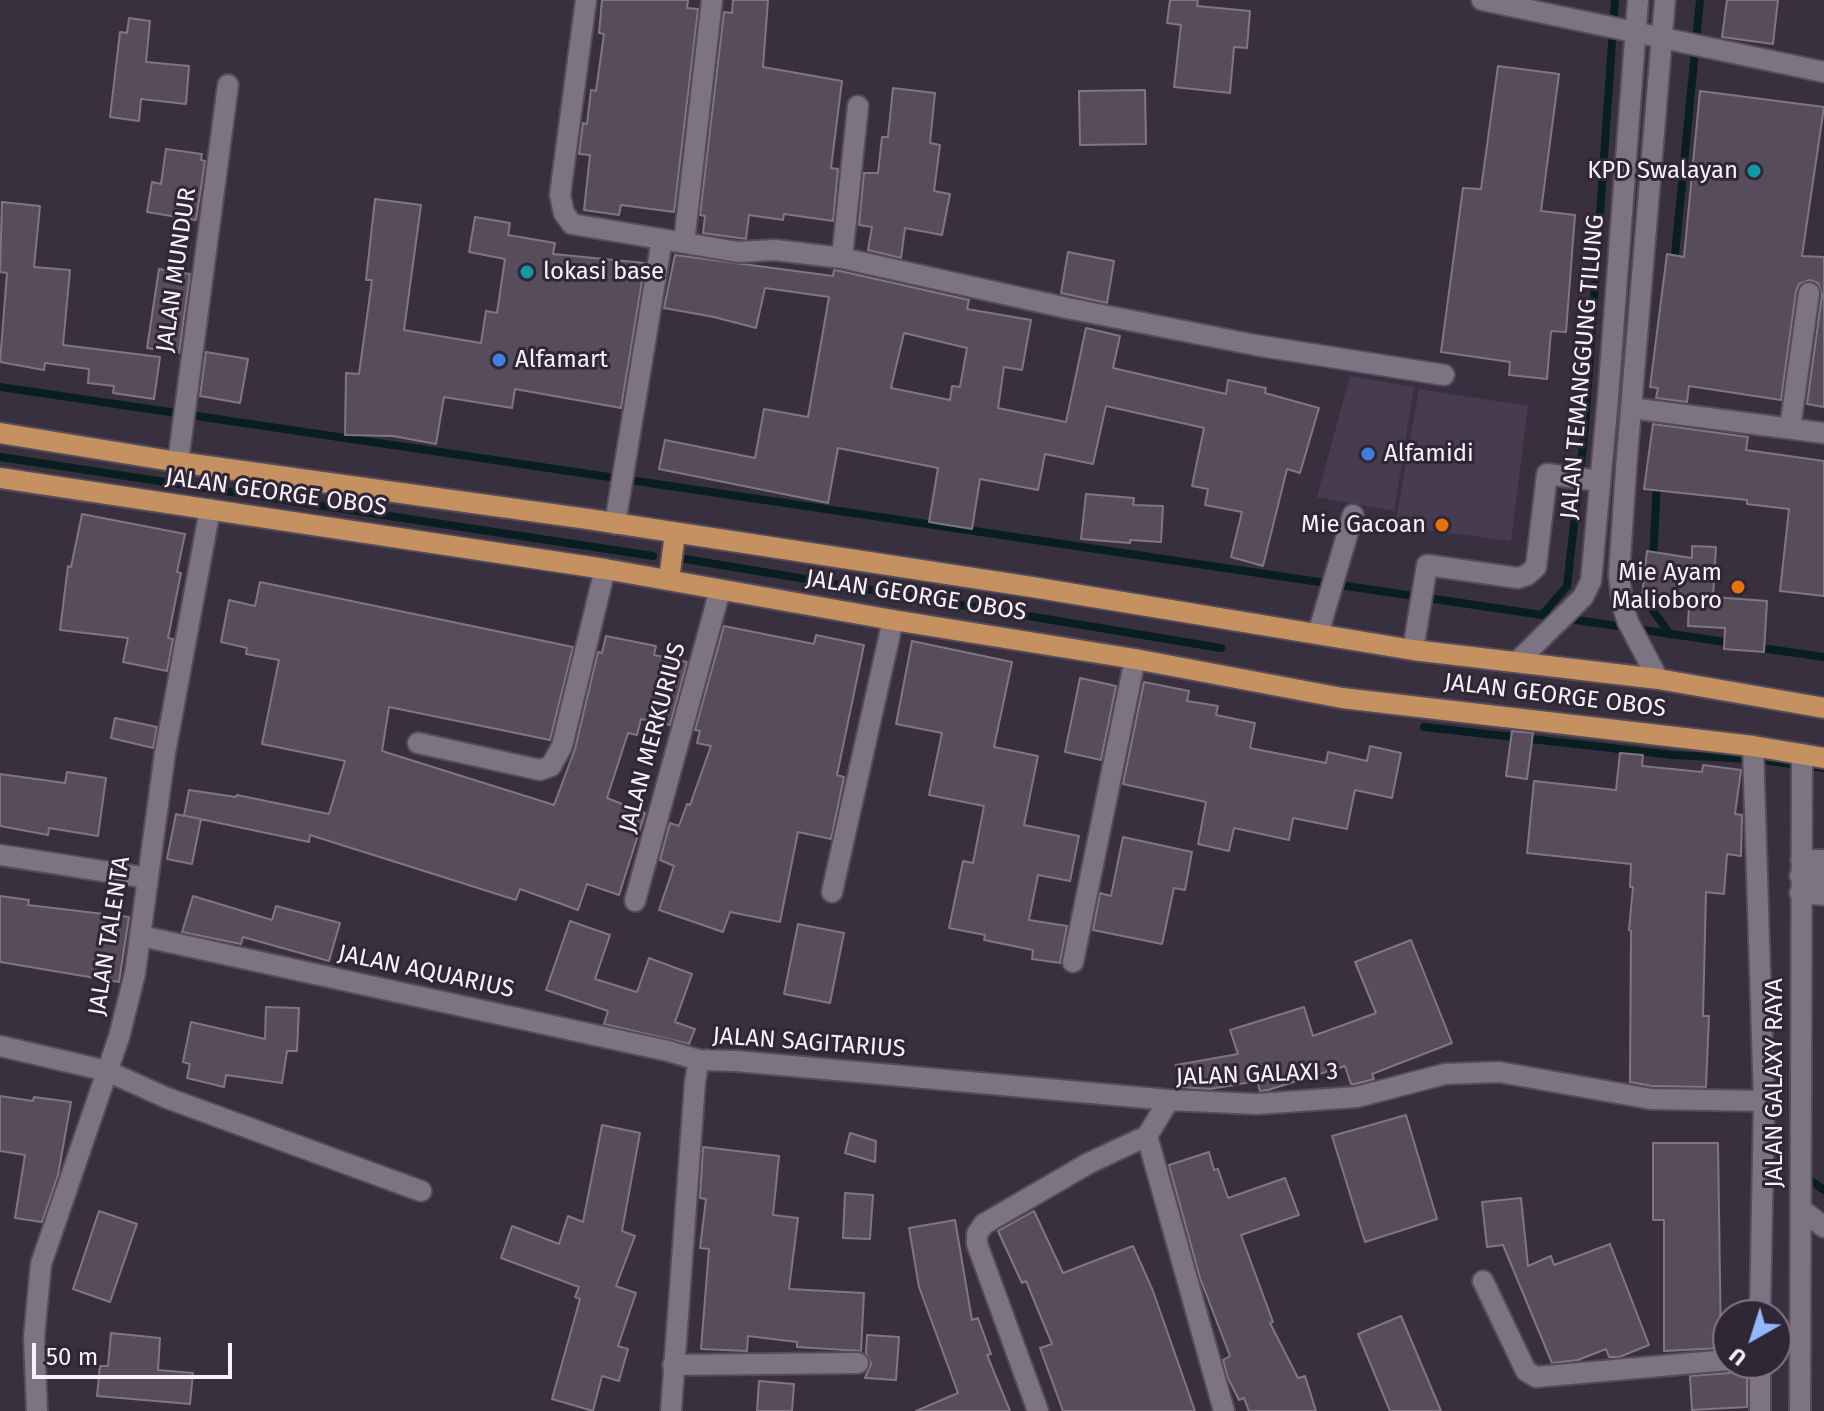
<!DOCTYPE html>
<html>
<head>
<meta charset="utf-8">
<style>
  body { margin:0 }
  #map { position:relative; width:1824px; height:1411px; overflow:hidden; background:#39303f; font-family:"Fira Sans",sans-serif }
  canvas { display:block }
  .north { position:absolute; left:1712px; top:1299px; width:80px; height:80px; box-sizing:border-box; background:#2f2735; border:2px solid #7f7884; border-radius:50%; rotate:219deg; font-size:22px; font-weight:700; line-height:32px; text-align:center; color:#f7f1fb }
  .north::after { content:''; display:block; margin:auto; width:28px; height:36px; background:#8fb8fd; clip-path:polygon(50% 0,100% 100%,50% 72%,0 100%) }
  .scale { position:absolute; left:32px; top:1343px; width:200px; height:36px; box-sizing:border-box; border:4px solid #f7f1fb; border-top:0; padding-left:10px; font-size:24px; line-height:28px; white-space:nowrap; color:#f7f1fb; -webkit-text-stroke:6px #2f2735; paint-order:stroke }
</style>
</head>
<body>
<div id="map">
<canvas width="1824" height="1411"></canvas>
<div class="north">U</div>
<div class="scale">50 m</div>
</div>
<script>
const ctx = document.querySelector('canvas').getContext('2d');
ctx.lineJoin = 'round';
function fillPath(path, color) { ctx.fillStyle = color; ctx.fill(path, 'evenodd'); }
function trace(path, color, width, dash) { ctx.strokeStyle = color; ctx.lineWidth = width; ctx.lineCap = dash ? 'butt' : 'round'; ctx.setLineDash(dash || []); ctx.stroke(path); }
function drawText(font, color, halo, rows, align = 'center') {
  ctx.font = font + ' "Fira Sans",sans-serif'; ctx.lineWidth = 6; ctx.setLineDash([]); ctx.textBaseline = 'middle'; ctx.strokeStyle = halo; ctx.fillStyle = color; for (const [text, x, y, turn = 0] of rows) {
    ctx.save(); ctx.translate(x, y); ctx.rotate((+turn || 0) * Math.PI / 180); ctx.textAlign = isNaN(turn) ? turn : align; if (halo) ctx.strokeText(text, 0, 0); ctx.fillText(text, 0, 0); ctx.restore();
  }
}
const built = new Path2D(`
  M1350,376L1414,387L1394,511L1317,497Z
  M1419,389L1528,406L1511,541L1395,526Z`);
const stream = new Path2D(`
  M1674,265L1700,0
  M0,387L1732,643
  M0,457L653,556
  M685,559L1221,648
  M1653,560L1657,482
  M1652,590L1651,608L1670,634
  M1542,615L1567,586L1585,427L1615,0
  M1754,647L1824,657
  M1424,727L1673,755L1753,759L1824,768
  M1813,1182L1824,1190`);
const building = new Path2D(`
  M602,0H688L687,8L698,9L674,212L621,205L619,215L584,210L590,155L579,154L583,123L587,124L591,90L596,91L604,34L599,33Z
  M733,0H768L763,67L842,81L831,168L838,169L833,221L784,214L783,220L749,215L746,239L703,233L705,216L700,215L724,12L732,13Z
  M1170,0H1198L1197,6L1250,11L1247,48L1234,47L1230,93L1174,87L1181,25L1167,23Z
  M1727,0H1778L1773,44L1722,37Z
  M129,18L150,21L146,62L189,66L186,104L141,99L139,121L110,117L120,32L127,33Z
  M1498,66L1559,74L1541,211L1575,215L1566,332L1551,331L1547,379L1509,375L1510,362L1441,352L1463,188L1481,189Z
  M893,88L935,93L930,143L940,145L934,191L950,194L942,235L905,228L901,258L868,250L872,227L859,225L864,173H878L882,137H888Z
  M1145,90L1146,144L1080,145L1079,91Z
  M1700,91L1824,107L1802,256L1824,257V407L1807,404L1822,295L1818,283L1810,280L1799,284L1796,291L1781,400L1689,386L1687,402L1656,398L1658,388L1650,387L1667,254L1684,257Z
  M166,149L202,154L201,160L205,161L196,220L147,212L152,182L161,184Z
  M375,199L421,205L404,330L481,343L486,311L497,313L505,259L469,252L475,217L510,223L508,235L555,243L553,254L645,263L621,408L515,389L512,408L444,397L436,444L393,436L345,435L346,373L359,374L372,280H366Z
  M2,202L40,206L34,267L70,270L63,345L160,357L154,399L113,393L114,386L88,383L89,369L45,363L44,370L0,362L7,273L0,272Z
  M1068,252L1114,261L1107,303L1061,293Z
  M675,255L833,276L834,270L840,271L969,300L967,309L1031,320L1022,370L1004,367L998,408L1066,422L1086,328L1120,336L1113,368L1226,394L1228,380L1266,388L1265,393L1319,408L1300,473L1287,469L1263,566L1231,557L1242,512L1205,505L1208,489L1192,486L1204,428L1106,406L1093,464L1045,454L1038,490L980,479L972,529L929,522L938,468L838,448L828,503L659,469L665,440L755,458L764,409L808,417L829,297L765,288L756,328L714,317L664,308ZM904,333L967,348L960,387L952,386L950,400L891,388Z
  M159,269L190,274L179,353L147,348Z
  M206,352L248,359L240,403L200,396Z
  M1653,424L1748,437L1746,450L1824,461V596L1780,591L1789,509L1747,504V500L1644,489Z
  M1086,494L1134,498L1133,505L1163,506L1161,542L1130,540V543L1081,539Z
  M82,514L185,534L177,572L181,573L168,638L173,639L167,671L123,662L128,638L60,630L68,566L71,567Z
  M1692,546L1716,547L1713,597L1767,601L1764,652L1724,649L1725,628L1688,626L1689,603L1642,596L1647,551L1692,558Z
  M260,582L573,647L550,740L389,707L382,751L554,805L575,749L598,652L602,653L606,636L656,646L654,655L687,662L670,725L641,719L637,735L628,733L607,798L645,813L619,895L587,884L578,910L520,889L516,900L310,835L309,842L186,816L201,819L192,864L167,859L176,814L184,816L189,790L236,797L237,795L329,814L345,761L262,744L279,660L246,654L247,648L221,642L229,600L255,606Z
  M724,626L814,644L816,635L864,645L837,775L844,777L831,839L798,832L780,922L730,912L723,932L659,910L674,866L660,860L670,823L679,826L687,804L690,805L711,746L697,743L700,731L695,730Z
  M912,641L1012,662L994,747L1038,756L1024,825L1079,836L1070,881L1038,875L1029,920L1067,926L1060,963L1032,959L1033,950L984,940L985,935L949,928L963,861L973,863L984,806L929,795L942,733L896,724Z
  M1080,678L1116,686L1101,760L1065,752Z
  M1144,682L1189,691L1187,701L1218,706L1216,715L1255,723L1250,748L1326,763L1328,752L1367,761L1370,746L1401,753L1392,798L1355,790L1347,829L1293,818L1289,840L1234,828L1229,851L1198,844L1206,802L1123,784Z
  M115,718L157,727L153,748L111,738Z
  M1512,731L1533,733L1527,779L1506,776Z
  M1620,753L1643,755L1642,766L1702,772L1703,765L1741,770L1735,814L1742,815L1741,856L1727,854L1724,894L1706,892L1703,1016H1709L1706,1087L1652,1086L1630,1082L1631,931L1629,930L1633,887H1630L1631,864L1527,853L1534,781L1616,790Z
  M67,772L106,778L98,836L49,828L48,835L0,826V774L65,783Z
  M1123,837L1192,852L1185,890L1174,888L1162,944L1093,930L1100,893L1111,896Z
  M0,896L29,900L28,905L129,917L119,982L0,962Z
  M193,896L272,920L276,906L340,923L329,961L243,937L241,944L182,932Z
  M570,921L610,935L595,979L637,992L649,958L692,974L675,1022L695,1029L689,1044L604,1024L608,1011L546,990Z
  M798,924L844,933L830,1003L784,994Z
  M1411,940L1452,1043L1372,1074L1374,1079L1355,1084H1351L1345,1066L1268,1090L1260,1091L1257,1081L1210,1089L1180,1087L1176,1065L1238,1054L1230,1030L1304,1007L1313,1036L1376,1013L1355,962Z
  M266,1007L299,1008L297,1051H287L282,1083L226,1075L224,1087L187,1078L190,1064L183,1062L191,1022L265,1039Z
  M0,1096L33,1101L34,1097L71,1102L58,1175L42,1222L15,1218L25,1155L0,1151Z
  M1406,1115L1437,1219L1365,1242L1332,1136Z
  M602,1125L640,1133L622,1231L635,1236L616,1286L636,1293L618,1346L628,1349L619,1381L602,1376L593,1411L552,1399L580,1299L575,1297L579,1287L501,1258L512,1226L559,1244L568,1216L583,1222Z
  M850,1133L876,1141L875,1162L845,1153Z
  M1653,1143H1718L1721,1348L1664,1351V1220H1653Z
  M703,1147L779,1156L773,1215L798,1218L789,1289L864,1293L861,1351L797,1347V1342L748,1336L747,1351L701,1349L709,1249L700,1248L706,1199L700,1198Z
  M1209,1152L1214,1170L1218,1169L1228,1198L1285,1178L1299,1215L1241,1235L1273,1322L1270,1323L1298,1378L1305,1376L1316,1411H1249L1244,1398L1239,1400L1228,1378L1223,1360L1230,1356L1200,1278L1169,1165Z
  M845,1193L873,1195L870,1239L843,1238Z
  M1521,1198L1528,1266L1551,1256L1554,1265L1610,1244L1649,1345L1619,1357H1609L1606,1349L1578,1360L1552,1363L1503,1245L1487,1247L1482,1202Z
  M99,1211L137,1224L110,1302L73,1289Z
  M1034,1211L1063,1273L1133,1246L1153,1291L1195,1411H1063L1040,1348L1052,1344L1026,1281L1022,1283L998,1231Z
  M955,1220L972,1320L978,1318L991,1354L987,1355L1010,1411H916L958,1393L919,1287L909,1228Z
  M1401,1316L1441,1411H1390L1358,1334Z
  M111,1333L160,1338L158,1370L193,1373L190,1404L97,1396L100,1366H108Z
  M867,1335L899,1337L896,1380L865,1378L871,1364L866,1353Z
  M1737,1369H1747V1407L1692,1410L1690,1376L1729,1373Z
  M759,1381L794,1384L792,1411H757Z`);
const minor = new Path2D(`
  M586,0L560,195L564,213L572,224L738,252L775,250L842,258L1067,308L1255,345L1444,375
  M1482,0L1824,72
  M684,242L712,0
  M842,258L858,106
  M1631,408L1824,433
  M1790,428L1809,293
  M178,462L228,85
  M615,524L662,239
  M1318,634L1353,515
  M1413,650L1427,565L1518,578L1527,575L1536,567L1547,474L1600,481
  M1517,662L1583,597L1591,581L1608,398L1638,0
  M1658,679L1628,622L1623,607L1619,575L1626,469L1665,0
  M418,743L540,770L551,766L562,746L605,569
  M1753,746L1764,1101L1760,1315
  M0,855L147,878
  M1801,860H1824
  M1800,876L1824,877
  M832,892L893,620
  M1800,893L1824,895
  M635,901L720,590
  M141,936L668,1051L699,1060
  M1073,962L1135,659
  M0,1046L107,1071L167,1098L421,1191
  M1169,1100L1147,1136L1224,1411
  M1802,1210L1824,1227
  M1483,1281L1526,1371L1536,1377L1728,1360
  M1760,1363V1411
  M673,1365L858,1363
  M37,1411L34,1337L41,1264L119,1037L135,973L165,753L210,509
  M671,1411L695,1082L699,1060L736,1061L1169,1100L1257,1104L1357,1097L1445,1074L1499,1072L1651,1099L1764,1101
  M1038,1411L977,1244V1234L984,1224L1089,1163L1147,1136
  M1800,1411L1802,754`);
const major = new Path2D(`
  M0,433L178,462L588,519L1032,587L1413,650L1658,679L1824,708
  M0,478L605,569L893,620L1135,659L1342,698L1753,746L1824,758
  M669,580L675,533`);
const markers = [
  [1754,171,8,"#0f9aa8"],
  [527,272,8,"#0f9aa8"],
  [499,360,8,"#3f7fe0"],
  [1368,454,8,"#3f7fe0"],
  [1442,525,8,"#e8710a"],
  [1738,587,8,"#e8710a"]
];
const poiNames = [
  ["KPD Swalayan",1738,171],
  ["lokasi base",543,272,"left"],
  ["Alfamart",515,360,"left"],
  ["Alfamidi",1384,454,"left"],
  ["Mie Gacoan",1426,525],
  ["Mie Ayam",1722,573],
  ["Malioboro",1722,601]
];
const streetNames = [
  ["JALAN MUNDUR",177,270,-82],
  ["JALAN TEMANGGUNG TILUNG",1583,367,-85],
  ["JALAN GEORGE OBOS",276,493,8],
  ["JALAN GEORGE OBOS",916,596,9],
  ["JALAN GEORGE OBOS",1555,696,7],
  ["JALAN MERKURIUS",653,738,-75],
  ["JALAN TALENTA",110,936,-81],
  ["JALAN AQUARIUS",426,972,12],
  ["JALAN SAGITARIUS",809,1043,4],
  ["JALAN GALAXI 3",1257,1075,-2],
  ["JALAN GALAXY RAYA",1775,1083,-90]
];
fillPath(built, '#473b4f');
trace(stream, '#081e21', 8);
fillPath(building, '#574c5b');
trace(building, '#817584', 2);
trace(minor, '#544c59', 24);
trace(major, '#544c59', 24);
trace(minor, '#7c7383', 20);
trace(major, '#c69160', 20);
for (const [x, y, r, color] of markers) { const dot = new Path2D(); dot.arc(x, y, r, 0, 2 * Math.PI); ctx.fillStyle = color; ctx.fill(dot); trace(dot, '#2f2735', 3); }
drawText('24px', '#f7f1fb', '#2f2735', poiNames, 'right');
drawText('24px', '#f7f1fb', '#2f2735', streetNames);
</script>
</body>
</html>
